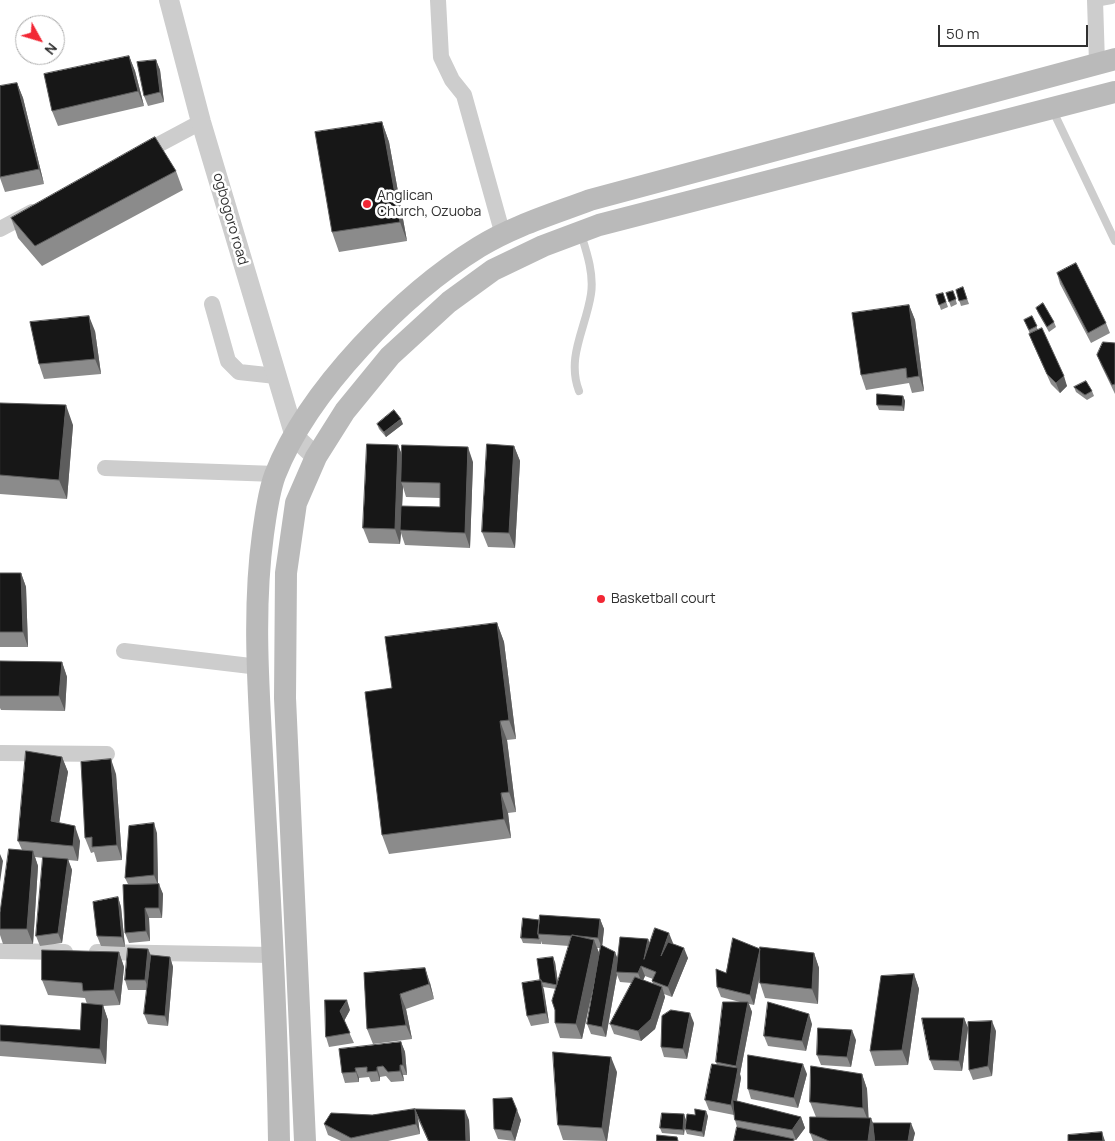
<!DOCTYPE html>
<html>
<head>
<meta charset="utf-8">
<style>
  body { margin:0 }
  #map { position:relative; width:1115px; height:1141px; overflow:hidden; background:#fff; font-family:Manrope,sans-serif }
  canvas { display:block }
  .north { position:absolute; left:15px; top:15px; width:50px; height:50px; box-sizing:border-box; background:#fff; border:1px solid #acacac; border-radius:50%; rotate:129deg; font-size:14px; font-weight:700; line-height:20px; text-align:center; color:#303030 }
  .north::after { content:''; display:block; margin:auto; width:18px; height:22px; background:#f22734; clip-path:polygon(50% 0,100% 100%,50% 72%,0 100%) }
  .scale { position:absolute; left:938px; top:25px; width:150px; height:22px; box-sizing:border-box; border:2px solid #303030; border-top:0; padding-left:6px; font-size:15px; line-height:18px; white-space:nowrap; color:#303030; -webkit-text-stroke:4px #fff; paint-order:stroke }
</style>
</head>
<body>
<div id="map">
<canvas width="1115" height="1141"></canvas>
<div class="north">N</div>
<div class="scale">50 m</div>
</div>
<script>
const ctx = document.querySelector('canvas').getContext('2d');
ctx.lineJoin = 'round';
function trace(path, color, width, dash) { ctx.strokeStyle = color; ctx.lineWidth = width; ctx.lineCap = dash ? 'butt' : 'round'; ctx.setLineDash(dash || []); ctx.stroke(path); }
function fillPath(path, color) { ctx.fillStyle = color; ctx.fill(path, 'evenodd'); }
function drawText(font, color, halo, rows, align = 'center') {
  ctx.font = font + ' Manrope,sans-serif'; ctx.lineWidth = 5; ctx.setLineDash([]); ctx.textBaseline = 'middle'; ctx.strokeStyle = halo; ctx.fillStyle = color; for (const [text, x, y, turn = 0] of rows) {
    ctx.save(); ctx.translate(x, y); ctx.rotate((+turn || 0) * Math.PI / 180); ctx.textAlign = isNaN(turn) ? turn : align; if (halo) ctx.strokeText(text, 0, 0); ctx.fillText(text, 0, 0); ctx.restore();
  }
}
const service = new Path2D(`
  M1095,3L1112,0
  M1053,111L1115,241
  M579,391C566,357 586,328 591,294C594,274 587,253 581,234`);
const minor = new Path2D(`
  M438,0L441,57L452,80L464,95L503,235
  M1095,0L1097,63
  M141,154L201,122
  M0,229L32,212
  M212,304L228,361L239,372L276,376
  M105,468L276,474
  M124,651L259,667
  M0,753L107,754
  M0,951L65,952
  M97,952L272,955`);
const tertiary = new Path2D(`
  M169,0L201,122L295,437L316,457`);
const secondary = new Path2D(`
  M279,1141C277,1012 269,883 262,755C258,682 253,606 263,534C266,514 268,494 275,475C308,390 403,294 479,247C513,226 553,214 590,200L1115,59
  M305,1141L285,698L286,573L296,503L316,457L345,411L390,356L449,302L493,270L543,246L599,225L1115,92`);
const wall = new Path2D(`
  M129,56L135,71L144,106L58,126L52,111Z
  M156,60L160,70L164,102L148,106L144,96Z
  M17,83L23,98L44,184L5,192L0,178V86Z
  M382,122L389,142L407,241L339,252L332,232Z
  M176,171L183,190L42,266L18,238L11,218Z
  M1057,273L1106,323L1110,333L1091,343L1060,284Z
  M963,287L969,304L961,306L956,290Z
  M953,291L957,304L951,307L946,293Z
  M943,293L948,307L941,310L936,295Z
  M909,305L915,320L924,391L912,393L909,383L866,390L861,375Z
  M1036,308L1054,322L1056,327L1049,332L1038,313Z
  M1032,316L1038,330L1067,386L1060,393L1051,384L1033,344L1029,334H1030L1024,320Z
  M95,331L101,374L44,379L39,364Z
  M1115,343V394L1101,365L1097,355Z
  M1074,387L1092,391L1094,396L1087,400L1076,392Z
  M903,396L905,401L904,411L879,410L877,405Z
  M0,403L73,425L67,499L0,494Z
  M377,424H403L386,437L379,429Z
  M398,445L402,455L473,462L470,548L405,545L401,533L400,544L369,543L363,528ZM403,487L406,497L440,498V507L402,506Z
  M514,446L520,461L515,548L488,547L482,532Z
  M0,573H21L26,587L28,647H0Z
  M497,623L504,642L516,739L507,740L516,812L508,813L511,838L389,854L382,835L392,688Z
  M62,662L67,677L65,711L1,710L0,708V696Z
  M62,757L68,772L59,823L80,841L78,861L68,860L72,870L62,943L40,946L36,936L43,858L35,857L38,866L33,944H3L0,935V913L22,850L18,841Z
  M116,774L122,860L97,862L94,852L91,853L85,838Z
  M157,833L158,884L163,894L162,918H149L150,941L129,943L125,933L128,884L125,878Z
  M118,897L121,907L125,947L101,946L97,936Z
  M600,919L604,929L602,945L618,958L648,939L649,943H673V944L688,958L672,997L664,994L665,997L655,1029L641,1041L614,1034L610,1024L632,983L620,982L617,975L606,1037L591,1034L587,1024L596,974L582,1039L560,1038L555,1023L556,989L543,987L549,1023L531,1026L527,1016L540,980L555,962L558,983L569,946L542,944L541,941V944L523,943L521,938L539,920ZM597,948H600L599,953ZM645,976L653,979L652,981L653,984L643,980Z
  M148,949L151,955L170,957L173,967L168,1026L148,1024L144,1014L147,990H128L125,980Z
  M760,949L814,953L819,968L818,1004L765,998L760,983V976L754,1005L749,1004L752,1012L740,1074L741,1078L737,1101L801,1117L805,1128L796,1140H794L795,1141H734L737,1127L735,1120L734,1115L709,1110L705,1100L717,1065L716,1062L740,1002L721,997L717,987L726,973Z
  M119,952L124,967L120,1005L103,1006L108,1020L106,1064L0,1056V1025L80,1030L87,1004L85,998L48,995L42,980Z
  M364,973L430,983L434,999L406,1009L412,1039L373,1044L367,1029Z
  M914,974L919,989L908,1065L875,1066L870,1051Z
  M350,1010L344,1021L354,1043L329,1047L326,1037Z
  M964,1018L968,1028L962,1071L934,1070L930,1060Z
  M694,1023L687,1059L664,1057L661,1047Z
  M812,1024L806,1051L768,1046L764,1036Z
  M996,1031L992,1076L973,1080L969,1070Z
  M856,1040L851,1067L821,1065L817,1055Z
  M401,1042L405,1052L407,1075H403L404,1081L391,1082L386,1076L380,1077V1081L371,1082L369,1077L359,1078V1082L345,1083L342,1073Z
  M617,1072L607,1141L563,1140L558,1125Z
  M807,1074L798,1108L751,1099L748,1089Z
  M862,1074L867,1089L868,1118L873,1123L915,1133L913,1141H813L810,1133L816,1117L810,1102Z
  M415,1109L469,1120L470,1141H428L418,1119L420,1134L388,1141H341L328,1135L324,1124L372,1115Z
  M684,1114V1135L662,1133L660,1128Z
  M695,1115L708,1116L704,1137L687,1134L685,1129Z
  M521,1120L515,1141L498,1139L494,1129Z`);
const shadedWall = new Path2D(`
  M129,56L135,71L144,106L138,91Z
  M156,60L160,70L164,102L160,92Z
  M17,83L23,98L44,184L39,169Z
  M382,122L389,142L407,241L400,222Z
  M909,305L915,320L924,391L919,376Z
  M89,316L95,331L101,374L95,359Z
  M1064,376L1067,386L1060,393L1056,383Z
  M903,396L905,401L904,411L902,406Z
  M66,405L73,425L67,499L59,480Z
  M401,419L403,424L386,437L384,432Z
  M398,445L404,460L401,482L403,487L401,531L400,530L401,533L400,544L395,529Z
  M514,446L520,461L515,548L509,533Z
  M468,447L473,462L470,548L465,533Z
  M21,573L26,587L28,647L23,632Z
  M497,623L504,642L516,739L509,720Z
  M62,662L67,677L65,711L59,696Z
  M500,721L507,740L516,812L509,792Z
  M62,757L68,772L57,836L51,821Z
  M111,759L116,774L122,860L117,845Z
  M501,793L508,813L511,838L504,819Z
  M154,823L157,833L158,885L154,875Z
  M75,826L80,841L78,861L73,846Z
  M33,851L38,866L33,944L27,929Z
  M0,854L3,861L0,882Z
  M68,859L72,870L62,943L58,933Z
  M159,884L163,894L162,918L159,908Z
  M118,897L121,907L125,947L122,937Z
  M145,908L149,918L150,941L146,931Z
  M600,919L604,929L602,948L598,938Z
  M669,933L673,943L664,966L661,956Z
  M648,939L652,949L647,969L644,959Z
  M594,940L600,955L582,1039L576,1024Z
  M684,948L688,958L672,997L668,987Z
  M148,949L152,959L149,990L145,980Z
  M760,949L763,959L754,1005L750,995Z
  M119,952L124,967L120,1005L114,990Z
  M615,952L619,962L616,972L617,975L606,1037L602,1027Z
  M814,953L819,968L818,1004L812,989Z
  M170,957L173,967L168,1026L165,1016Z
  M553,957L555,962L559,990L557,985Z
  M641,966L645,976L642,983L638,973Z
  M425,968L430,983L434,999L429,984Z
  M914,974L919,989L908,1065L902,1050Z
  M541,980L544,990L549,1023L546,1013Z
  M662,987L665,997L655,1029L641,1041L638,1031Z
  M400,994L406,1009L412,1039L406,1025Z
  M347,1000L350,1010L344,1021L340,1011Z
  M748,1002L752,1012L740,1074L741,1078L734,1115L731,1105L737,1071L736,1066Z
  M103,1005L108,1020L106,1064L100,1049Z
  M690,1013L694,1023L687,1059L683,1049Z
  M809,1014L812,1024L806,1051L802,1041Z
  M964,1018L968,1028L962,1071L959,1061Z
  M992,1021L996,1031L992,1076L988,1066Z
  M852,1030L856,1040L851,1067L847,1057Z
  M401,1042L405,1052L407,1075L403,1065Z
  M611,1057L617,1072L607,1141H606L602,1128Z
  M803,1064L807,1074L798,1108L794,1098Z
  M400,1065L403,1075L404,1081L400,1071Z
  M377,1067L380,1077V1081L377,1071Z
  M355,1068L359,1078V1082L356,1072Z
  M862,1074L867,1089L869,1123L863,1108Z
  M415,1109L418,1119L420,1134L416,1124Z
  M465,1110L469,1120L470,1141H466Z
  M517,1110L521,1120L515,1141L511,1131Z
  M706,1111L708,1116L704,1137L702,1132Z
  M684,1114L686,1120L684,1135L683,1130Z
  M801,1117L805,1128L796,1140L792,1130Z
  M871,1118L877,1133L876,1141H868Z
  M911,1123L915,1133L913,1141H908Z
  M1102,1132L1105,1141H1103Z`);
const building = new Path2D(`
  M129,56L138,91L52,111L44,74Z
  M156,60L160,92L144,96L137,62Z
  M17,83L39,169L0,177V86Z
  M382,122L400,222L332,232L315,132Z
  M155,137L176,171L35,246L11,218Z
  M1076,263L1106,323L1088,333L1057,273Z
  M963,287L967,299L959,301L956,290Z
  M953,291L956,299L949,302L946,293Z
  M943,293L946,302L939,305L936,295Z
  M1043,303L1054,322L1047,327L1036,308Z
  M909,305L919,376L907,378L906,368L861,375L852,313Z
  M89,316L95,359L39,364L30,322Z
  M1032,316L1037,326L1029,330L1024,320Z
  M1042,328L1064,376L1056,383L1047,374L1029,334Z
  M1103,342L1115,343V384L1112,385L1097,355Z
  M1086,381L1092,391L1085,395L1074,387Z
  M877,394L903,396L902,406L877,405Z
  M0,403L66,405L59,480L0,475Z
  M394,410L401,419L384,432L377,424Z
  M367,444L398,445L395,529L363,528Z
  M487,444L514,446L509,533L482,532Z
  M402,445L468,447L465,533L400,530L401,506L440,507V483L401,482Z
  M0,573H21L23,632H0Z
  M497,623L509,720L500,721L509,792L501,793L504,819L382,835L365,692L392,688L385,637Z
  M0,661L62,662L59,696H0Z
  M26,751L62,757L51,821L75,826L73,846L18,841Z
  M111,759L117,845L92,847V837L85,838L81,762Z
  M154,823V875L125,878L129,826Z
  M9,849L33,851L27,929H0V913Z
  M43,857L68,859L58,933L36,936Z
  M159,884V908H145L146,931L125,933L123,885Z
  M118,897L122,937L97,936L93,902Z
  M540,915L600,919L598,938L579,936L572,935V936L538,934Z
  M523,918L539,920L538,934L539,939L521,938Z
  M655,928L669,933L661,956L668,942L684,948L668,987L652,981L656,972L641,966L638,973L616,972L620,937L648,939L644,959Z
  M572,935L594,940L576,1024L555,1023V1010L552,1001Z
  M733,938L760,949L750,995L717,987L716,969L726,973Z
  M601,945L615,952L602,1027L587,1024Z
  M760,947L814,953L812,989L760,983Z
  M128,948L148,949L145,980H125Z
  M42,950L119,952L114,990L83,991L82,983L42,980Z
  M151,955L170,957L165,1016L144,1014Z
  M553,957L557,985L542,982L541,980H540L537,959Z
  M425,968L429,984L400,994L406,1025L367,1029L364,973Z
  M914,974L902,1050L870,1051L881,976Z
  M635,977L662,987L651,1019L638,1031L610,1024Z
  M541,980L546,1013L527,1016L522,983Z
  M325,1000H347L340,1011L350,1033L326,1037Z
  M723,1002H748L736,1066L716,1062Z
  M768,1002L809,1014L802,1041L764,1036Z
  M82,1003L103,1005L100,1049L0,1041V1025L80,1030Z
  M671,1010L690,1013L683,1049L661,1047L662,1016Z
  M922,1018H964L959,1061L930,1060Z
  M992,1021L988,1066L969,1070L968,1022Z
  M818,1028L852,1030L847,1057L817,1055Z
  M401,1042L403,1065H400V1071L388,1072L383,1066L377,1067V1071L367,1072V1067L355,1068L356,1072L342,1073L339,1049Z
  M553,1052L611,1057L602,1128L558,1125Z
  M748,1055L803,1064L794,1098L748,1089Z
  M712,1064L738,1068L731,1105L705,1100Z
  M811,1066L862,1074L863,1108L810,1102Z
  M512,1098L517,1110L511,1131L494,1129L493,1099Z
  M733,1100L801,1117L792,1130L735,1120Z
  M415,1109L416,1124L351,1138L324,1124L331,1113L372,1115Z
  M415,1109L465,1110L466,1141H429Z
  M695,1109L706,1111L702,1132L685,1129L687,1114L695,1115Z
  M662,1113L684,1114L683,1130L660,1128Z
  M810,1117L871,1118L868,1141H829L810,1133Z
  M873,1123H911L908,1141H875Z
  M737,1127L794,1139L793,1141H734Z
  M1102,1132L1103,1141H1068V1135Z
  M657,1135L677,1137L678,1141H657Z`);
const markers = [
  [367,204,5,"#f22734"],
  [601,599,5,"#f22734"]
];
const poiNames = [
  ["Anglican",377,196],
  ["Church, Ozuoba",377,212],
  ["Basketball court",611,599]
];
const streetNames = [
  ["ogbogoro road",230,219,74]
];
trace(service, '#cdcdcd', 8);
trace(minor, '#cdcdcd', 16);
trace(tertiary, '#cdcdcd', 20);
trace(secondary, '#bababa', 22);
fillPath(wall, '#8b8b8b');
fillPath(shadedWall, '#5d5d5d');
fillPath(building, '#171717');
trace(building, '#5d5d5d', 1);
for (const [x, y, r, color] of markers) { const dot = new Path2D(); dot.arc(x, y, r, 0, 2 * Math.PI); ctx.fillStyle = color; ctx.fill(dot); trace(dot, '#fff', 2); }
drawText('14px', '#303030', '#fff', poiNames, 'left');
drawText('14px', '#303030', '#fff', streetNames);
</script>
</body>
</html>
